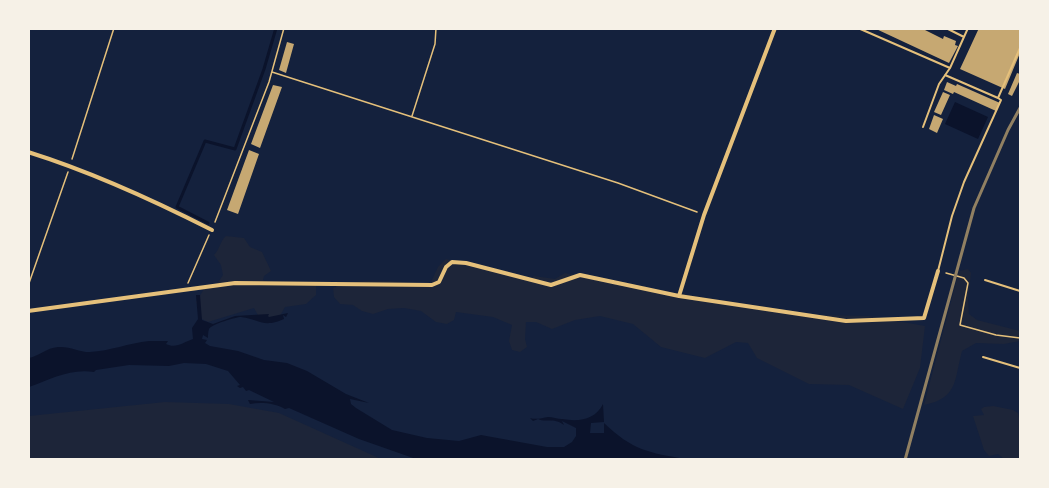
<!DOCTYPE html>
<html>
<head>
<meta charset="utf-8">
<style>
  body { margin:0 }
  #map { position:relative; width:1049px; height:488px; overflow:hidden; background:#14213d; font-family:Lora,serif }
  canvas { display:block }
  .frame { position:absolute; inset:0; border:30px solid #f6f1e7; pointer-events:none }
</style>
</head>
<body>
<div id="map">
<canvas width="1049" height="488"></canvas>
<div class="frame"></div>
</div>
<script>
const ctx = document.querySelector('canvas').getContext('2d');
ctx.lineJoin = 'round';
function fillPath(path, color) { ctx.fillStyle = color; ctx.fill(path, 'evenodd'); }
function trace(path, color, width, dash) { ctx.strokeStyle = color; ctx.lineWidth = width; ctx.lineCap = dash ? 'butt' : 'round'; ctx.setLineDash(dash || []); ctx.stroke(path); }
const green = new Path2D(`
  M226,236L244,238L250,247L262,252L271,271L264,276L263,280L270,283L316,285V295L306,304L285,307L280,316L260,319L254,308L208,322L200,318V307L196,302L204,289L215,287L223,275L221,265L214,255C220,249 220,241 226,236Z
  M446,259L530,279L534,276L555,279L565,273L603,282L819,315L869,316L925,326L920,368L903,409L849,385L809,384L757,358L748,343L736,342L705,358L661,347L633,324L600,316L575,320L552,329L536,322H526L525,339L527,347L520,352L512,350L509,341L512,325L493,317L456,312L454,320L447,324L436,322L421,311L404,308L388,309L373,314L362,311L353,305L340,304L334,297L333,288C362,276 399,282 430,284L438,267Z
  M968,269L971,273L968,300L969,314L977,320L1020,331V341L1004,344L976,343L962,351C954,381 958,398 924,405L959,271Z
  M165,402L229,404L279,413L381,459H29V416Z
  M993,406L1013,410L1018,413L1020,422V459H1004L998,454L989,456L984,450L973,416L984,415L981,409L984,407Z`);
const water = new Path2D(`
  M955,102L988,117L978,139L945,124Z
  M196,295H200L202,320L213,324L235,316L269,314L268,316L269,317L288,313L286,317L283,315L284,319C263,328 261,320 241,317C236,317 212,324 209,329C208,332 208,335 208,338L203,335L202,339L207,340L205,343L210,346L238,351L264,360L287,363L307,371L346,394L369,403L350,399L351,404L356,408L392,430L427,438L459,441L481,435L547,447H564L572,442L576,436V428L562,421L564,425C553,417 545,423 538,419L533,421L530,418C536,420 542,418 548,417C552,417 558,419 562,419C579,422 595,420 603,404L604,422L591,423L590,433H604V423C632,450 649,453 686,459H416L359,439L289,408L285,409C275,403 261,402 250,404L248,400L274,402L249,390L246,391L243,387L240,388L237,386L240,385L228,371L206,364L184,363L169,366L129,365L96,370L94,372C71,368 51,379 29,387V358C39,356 46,348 58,347C70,346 78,352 90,352C110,351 129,343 149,341C155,341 161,341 168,341L166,344C176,349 184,342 193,339L192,328L198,319Z`);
const stream = new Path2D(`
  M208,223L177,207L205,141L235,149L264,69L276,28
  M739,460H749`);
const building = new Path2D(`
  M874,28H921L943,39L944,36L956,41L955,45L958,46L949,63Z
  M979,28H1020V53L1005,89L960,69Z
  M287,42L294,44L286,73L279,70Z
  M1017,73L1020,74V80L1012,96L1008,94Z
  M947,82L956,86L957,84L1000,103L996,111L954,92L953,94L944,90Z
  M273,85L282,87L260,148L251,144Z
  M943,92L950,95L941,115L934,112Z
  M934,115L943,119L937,133L929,129Z
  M249,150L259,154L238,214L227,210Z`);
const path = new Path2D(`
  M272,72L618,183L697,212
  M412,116L435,44L436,28
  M72,159L114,28
  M215,222L269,82L284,28
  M946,273L964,278L968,283L960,325L996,335L1020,338
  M188,283L209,235
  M28,286L68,172`);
const service = new Path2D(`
  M858,28L950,68
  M946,28L964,37
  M945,75L998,98
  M923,127L939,84L950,68L968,28
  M938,271L952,216L964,182L1001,100L998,98L1020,48
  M985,280L1020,291
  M983,357L1020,368`);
const minor = new Path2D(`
  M28,152C92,172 153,200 212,230
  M679,296L704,215L775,28
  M28,311L235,283L432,285L439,282L446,267L452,262L466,263L551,285L580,275L679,296L846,321L924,318L938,271`);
const rail = new Path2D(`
  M905,460L974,208L1008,130L1020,108`);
fillPath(green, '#1d2539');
fillPath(water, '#0b132b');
trace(stream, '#0b132b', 3);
fillPath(building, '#c6a872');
trace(path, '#e5c07b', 1.5);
trace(service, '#e5c07b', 2);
trace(minor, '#e5c07b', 4);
trace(rail, '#918062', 3);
</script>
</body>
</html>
